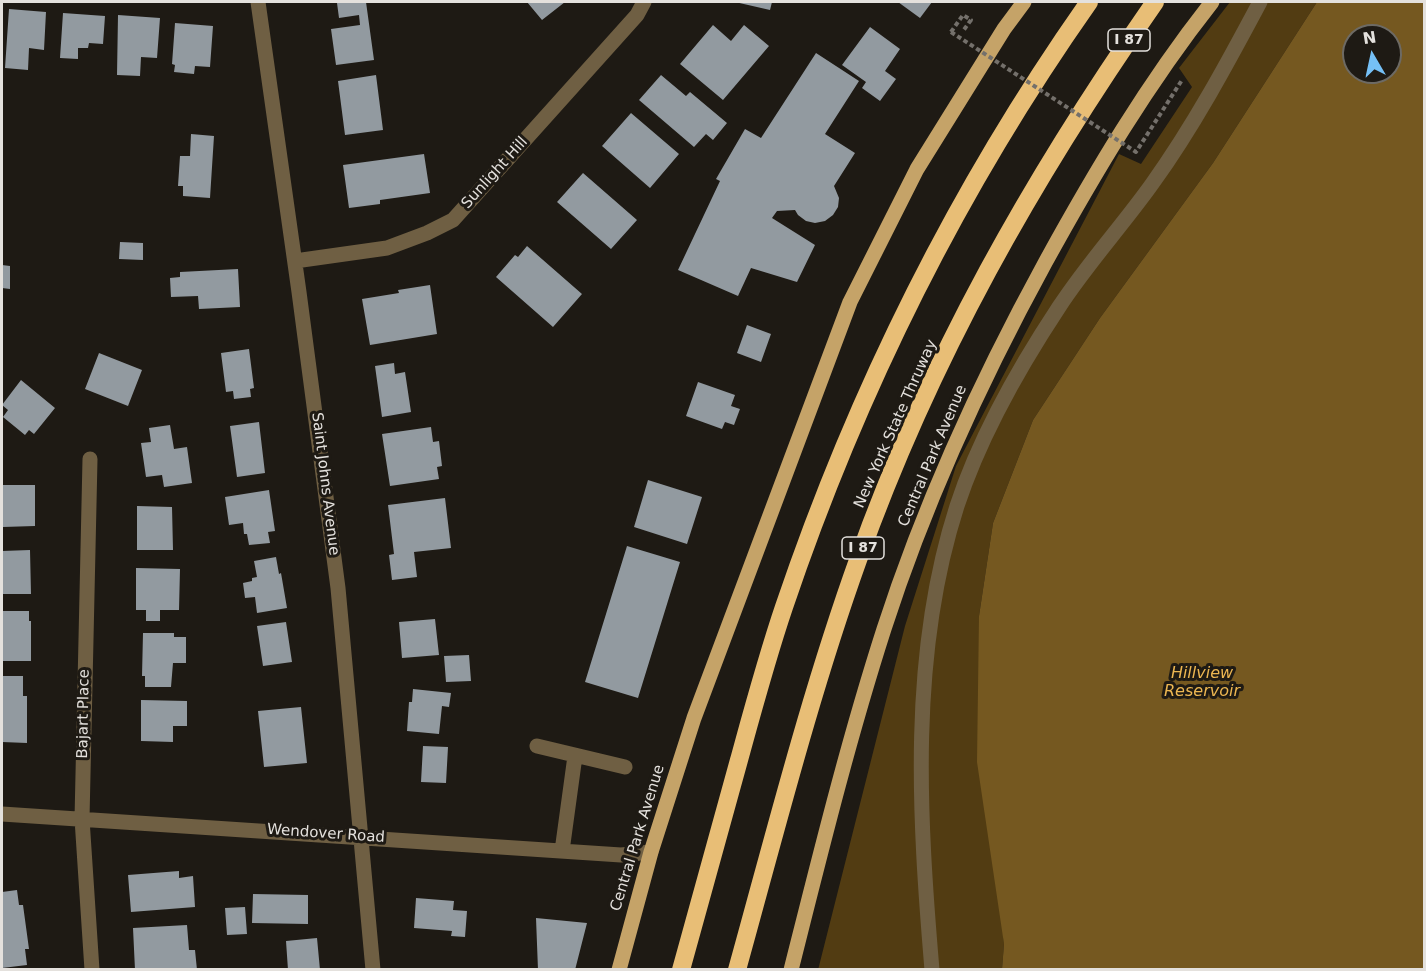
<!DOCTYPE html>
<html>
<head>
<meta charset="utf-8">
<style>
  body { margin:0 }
  #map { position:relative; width:1426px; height:971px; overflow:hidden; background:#1e1a14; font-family:"DejaVu Sans",sans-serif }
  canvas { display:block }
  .frame { position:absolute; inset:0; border:3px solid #e4e1dd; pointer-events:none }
  .north { position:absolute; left:1342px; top:24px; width:60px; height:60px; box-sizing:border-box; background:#1e1a14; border:2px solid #6d6a64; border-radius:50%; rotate:351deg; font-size:16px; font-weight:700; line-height:24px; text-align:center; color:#e4e1dd }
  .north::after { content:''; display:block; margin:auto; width:21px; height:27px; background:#75c0f6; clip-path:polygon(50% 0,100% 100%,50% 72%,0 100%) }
</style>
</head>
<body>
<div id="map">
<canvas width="1426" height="971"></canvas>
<div class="frame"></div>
<div class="north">N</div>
</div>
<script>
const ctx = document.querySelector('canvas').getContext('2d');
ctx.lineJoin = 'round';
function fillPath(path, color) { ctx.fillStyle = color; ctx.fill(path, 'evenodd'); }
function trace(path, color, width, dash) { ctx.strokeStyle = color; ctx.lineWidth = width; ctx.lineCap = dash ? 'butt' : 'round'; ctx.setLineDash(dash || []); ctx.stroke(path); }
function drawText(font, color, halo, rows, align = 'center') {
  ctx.font = font + ' "DejaVu Sans",sans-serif'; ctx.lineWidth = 6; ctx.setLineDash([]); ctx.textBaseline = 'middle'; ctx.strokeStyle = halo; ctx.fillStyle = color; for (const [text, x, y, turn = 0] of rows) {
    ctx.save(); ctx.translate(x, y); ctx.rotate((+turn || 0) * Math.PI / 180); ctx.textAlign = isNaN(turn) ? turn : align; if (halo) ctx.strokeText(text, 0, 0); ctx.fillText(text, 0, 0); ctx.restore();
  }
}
const green = new Path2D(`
  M1230,2H1317L1213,163L1100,318L1033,420L993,523L979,616L1004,944L1002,969L818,970L905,626L956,466L1119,154L1141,164L1192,87L1179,68Z`);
const water = new Path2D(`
  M1317,2H1424V969H1002L1004,944L977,762L979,616L993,523L1033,420L1100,318L1213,163ZM1354,36H1390V72H1354Z`);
const building = new Path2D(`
  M345,2H366L374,60L336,65L331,29L360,25L359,15L339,18L337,3Z
  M527,2H565L542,20Z
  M735,2H772L770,10Z
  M898,2H932L920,18Z
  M9,9L46,12L44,50L29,48L28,70L5,68Z
  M63,13L105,16L103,44L89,43L88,48H78V59L60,58Z
  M118,15L160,18L157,58L141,57L140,76L117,75Z
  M175,23L213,26L210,67L195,66L194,74L174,72L175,65L172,64Z
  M713,25L731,41L744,25L769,46L723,100L680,64Z
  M870,27L900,49L885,71L896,79L880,101L862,88L866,82L842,65Z
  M816,53L859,81L825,134L855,153L834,186L839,198L838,207L833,215L825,221L815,223L806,221L798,215L795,210L777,211L772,218L815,245L797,282L751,268L738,296L678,270L720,181L716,179L745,129L761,138Z
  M376,75L383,130L345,135L338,81Z
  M661,75L686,96L690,92L727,123L713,140L706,134L694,147L639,100Z
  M631,113L679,154L650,188L602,146Z
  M191,134L214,136L210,198L183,196V186H178L180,156H190Z
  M424,154L430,193L380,200V204L349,208L343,165Z
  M583,173L637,220L611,249L557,202Z
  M120,242L143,243V260L119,259Z
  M527,246L582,294L553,327L496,277L515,255L518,257Z
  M2,265L10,266V289L2,288Z
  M238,269L240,307L199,309L198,296L171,297L170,278L180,277V272Z
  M430,285L437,334L370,345L362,299L399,293L398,290Z
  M747,325L771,334L761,362L737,353Z
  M249,349L254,388L250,389L251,397L234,399L233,391L226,392L221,353Z
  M99,353L142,370L128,406L85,389Z
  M394,363L395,374L405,372L411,412L382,417L375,366Z
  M21,380L55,408L34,434L29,430L25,435L3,417L8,410L2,405Z
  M698,382L735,395L731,406L740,409L734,425L725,422L722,429L686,416Z
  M259,422L265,473L237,477L230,426Z
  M170,425L174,449L187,447L192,483L164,487L162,475L146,477L141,443L151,442L149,428Z
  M431,427L433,442L439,441L442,466L437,467L439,479L390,486L382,434Z
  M648,480L702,497L687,544L634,527Z
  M2,485H35V526L3,527Z
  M269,490L275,531L268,532L270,543L249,545L247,534H244L243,523L229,525L225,497Z
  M445,498L451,548L414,552L417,577L392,580L389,555L394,554L388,505Z
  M137,506L172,507L173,550H137Z
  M627,546L680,562L638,698L585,682Z
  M30,550L31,594H2V551Z
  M276,557L279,574L281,573L287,608L257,613L255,597L245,598L243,583L252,581V578L257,577L254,561Z
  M136,568L180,569L179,610H160V621H146V610H136Z
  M3,611H29V621H31V661H2Z
  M435,619L439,655L402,658L399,622Z
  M286,622L292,662L263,666L257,626Z
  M143,633H174V637H186V663H173L171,687H145V676H142Z
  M469,655L471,681L446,682L444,656Z
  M2,676H23V696H27V743L2,742Z
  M413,689L451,693L449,707L442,706L439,734L407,731L409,702H412Z
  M141,700L187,701V726H173V742L141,741Z
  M301,707L307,763L264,767L258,711Z
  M423,746L448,747L446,783L421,782Z
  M179,871V878L193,876L195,907L131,912L128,875Z
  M17,890L19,905H23L29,949H25L27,965L2,968V892Z
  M253,894L308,895V924L252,923Z
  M416,898L454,901L453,910L467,911L465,937L451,936L452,931L414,928Z
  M245,907L247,934L227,935L225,908Z
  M536,918L587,923L575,970H538Z
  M187,925L189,950H195L197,970H135L133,928Z
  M317,938L320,970H288L286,941Z`);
const path = new Path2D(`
  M951,32L963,15L971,20L963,31`);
const minor = new Path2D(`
  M258,2L299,292L338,588L373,970
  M295,261L387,248L427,233L453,220L637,15L644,2
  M90,459L82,819L92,970
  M537,746L625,767
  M2,814L621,855L651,852
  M562,851L575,756
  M932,970C919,816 909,655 957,506C979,439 1020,366 1059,307C1087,264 1122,226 1152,184C1193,127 1227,64 1260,2`);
const major = new Path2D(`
  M619,970L651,852L694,718L850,302L917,169L1004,29L1024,2
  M791,970C820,855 848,741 884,629C925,502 981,380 1045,263C1095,172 1148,83 1212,2`);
const highway = new Path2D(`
  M681,970C700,900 720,830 739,760C753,709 767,657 784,607C857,391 958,188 1089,2
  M737,970C775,833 810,694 858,560C930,358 1033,177 1155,2`);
const pathBridge = new Path2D(`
  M951,32L1136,152L1182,80`);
const shields = [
  [1129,40,42],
  [863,548,42]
];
const shieldNames = [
  ["I 87",1129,40],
  ["I 87",863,548]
];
const streetNames = [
  ["Sunlight Hill",495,173,-48],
  ["New York State Thruway",896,424,-66],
  ["Central Park Avenue",933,456,-67],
  ["Saint Johns Avenue",325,484,83],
  ["Bajart Place",84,714,-89],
  ["Wendover Road",326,834,4],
  ["Central Park Avenue",638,838,-73]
];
const waterNames = [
  ["Hillview",1202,674],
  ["Reservoir",1202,692]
];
fillPath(green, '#523c12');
fillPath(water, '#755820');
fillPath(building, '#929aa0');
trace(path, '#74706b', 4, [4.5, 3]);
trace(minor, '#6f5f43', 15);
trace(major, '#c5a368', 15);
trace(highway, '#e8be76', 18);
trace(pathBridge, '#74706b', 4, [4.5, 3]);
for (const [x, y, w] of shields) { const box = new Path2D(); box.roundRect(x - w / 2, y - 11, w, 22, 4.5); ctx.fillStyle = '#1e1a14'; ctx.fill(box); trace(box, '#e4e1dd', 1.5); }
drawText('bold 14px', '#e4e1dd', null, shieldNames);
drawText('15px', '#e4e1dd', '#1e1a14', streetNames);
drawText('italic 16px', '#ecb651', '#1e1a14', waterNames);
</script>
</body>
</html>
